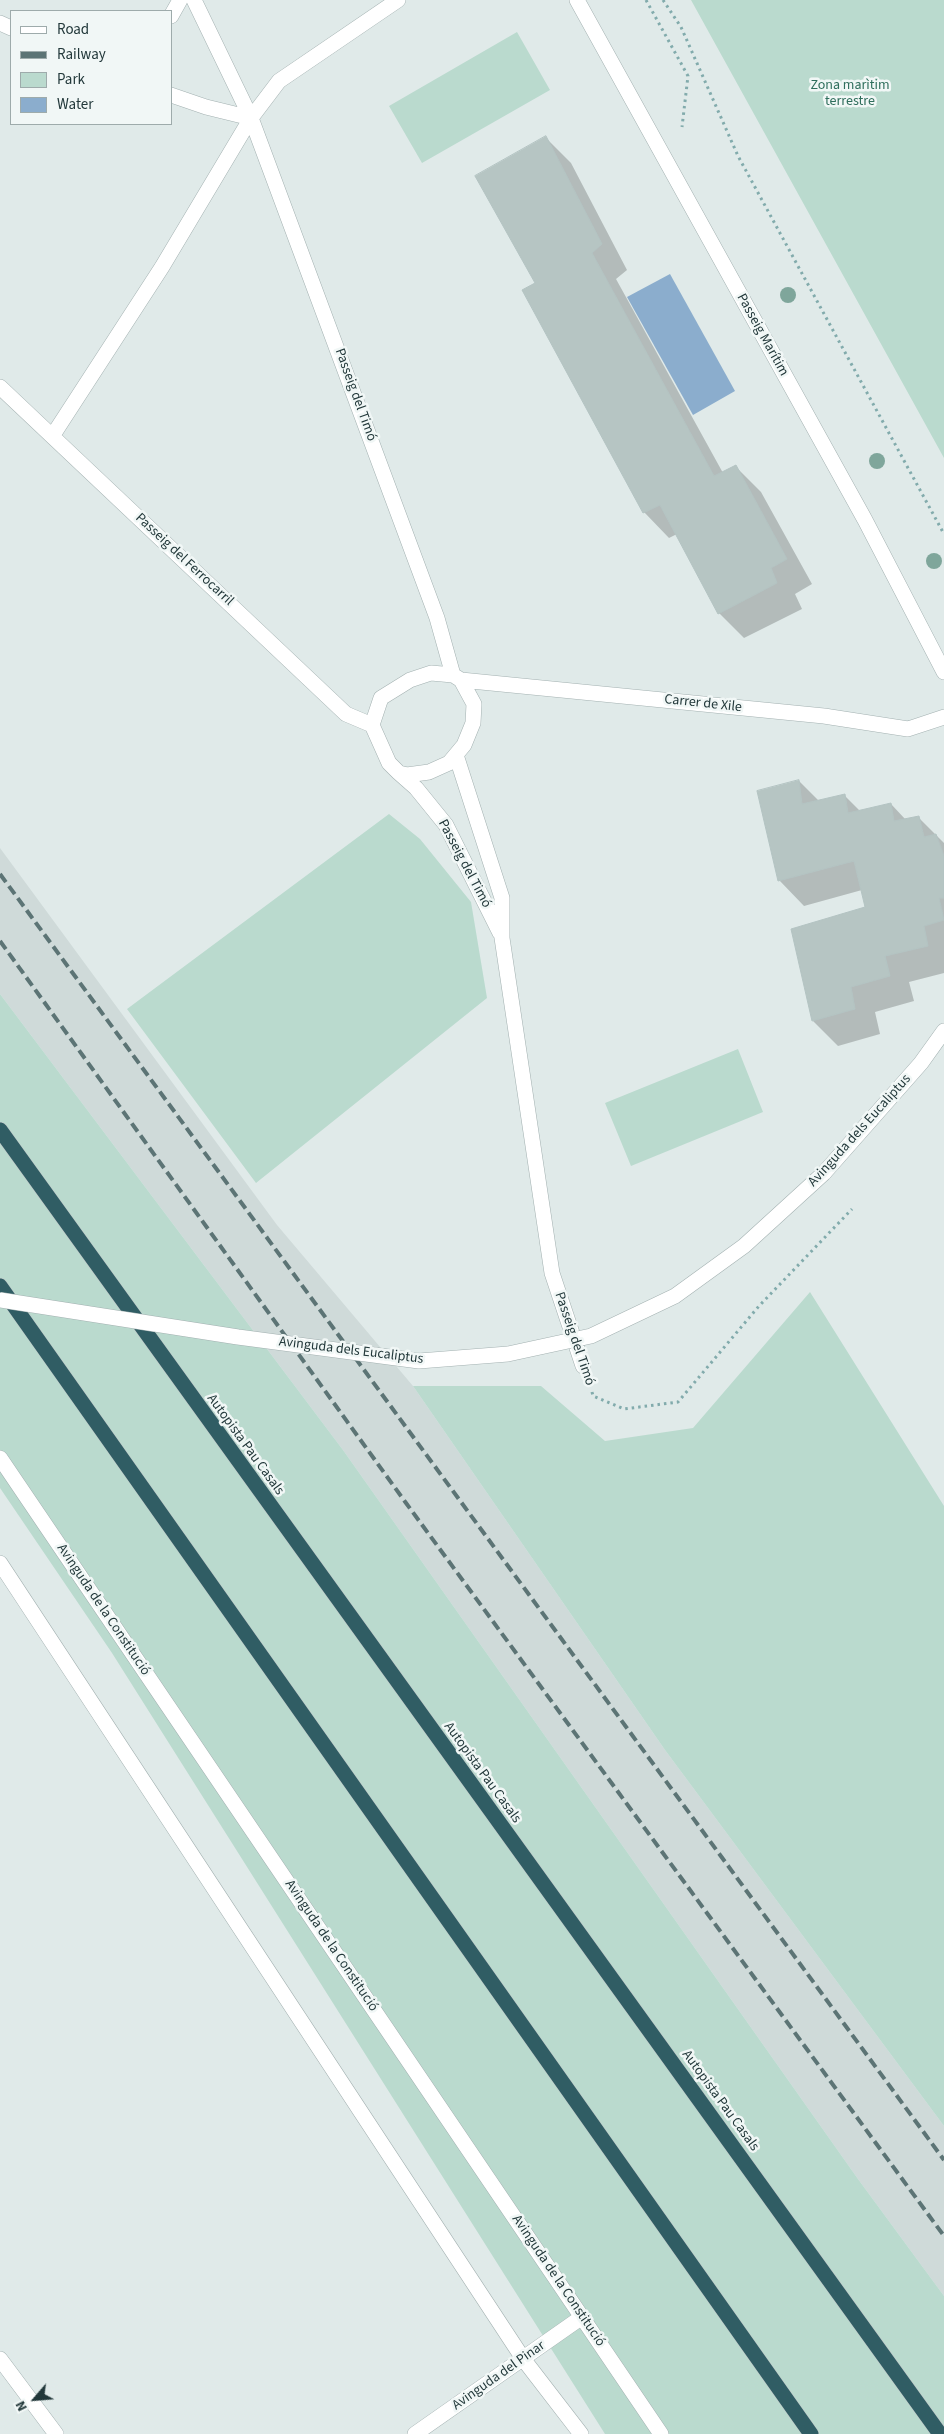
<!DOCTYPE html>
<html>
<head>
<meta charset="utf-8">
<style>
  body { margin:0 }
  #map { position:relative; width:944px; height:2434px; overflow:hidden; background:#e0eae9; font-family:"Source Sans 3",sans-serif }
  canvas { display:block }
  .legend { position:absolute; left:10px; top:10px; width:162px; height:115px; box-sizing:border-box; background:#f1f7f6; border:1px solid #9eabab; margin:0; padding:6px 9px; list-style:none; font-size:15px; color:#22383a }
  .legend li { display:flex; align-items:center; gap:10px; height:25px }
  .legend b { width:25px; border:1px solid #9eabab }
  .north { position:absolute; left:10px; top:2374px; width:50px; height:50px; -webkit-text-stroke:4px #f1f7f6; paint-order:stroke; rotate:243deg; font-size:14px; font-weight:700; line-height:20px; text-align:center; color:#22383a }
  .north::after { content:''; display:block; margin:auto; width:18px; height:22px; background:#22383a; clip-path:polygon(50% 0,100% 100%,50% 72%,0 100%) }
</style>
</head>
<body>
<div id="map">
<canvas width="944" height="2434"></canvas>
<ul class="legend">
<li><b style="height:6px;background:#fff"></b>Road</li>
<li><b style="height:6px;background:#5c7475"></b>Railway</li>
<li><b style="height:14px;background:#badace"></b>Park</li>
<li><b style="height:14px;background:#8badcd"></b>Water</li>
</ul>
<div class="north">N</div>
</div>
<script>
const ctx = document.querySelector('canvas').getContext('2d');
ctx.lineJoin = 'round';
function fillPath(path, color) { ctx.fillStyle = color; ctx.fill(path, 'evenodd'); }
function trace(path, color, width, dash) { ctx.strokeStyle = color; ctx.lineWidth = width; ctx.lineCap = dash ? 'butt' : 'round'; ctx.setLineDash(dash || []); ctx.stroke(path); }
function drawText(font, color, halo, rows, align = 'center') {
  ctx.font = font + ' "Source Sans 3",sans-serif'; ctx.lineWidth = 5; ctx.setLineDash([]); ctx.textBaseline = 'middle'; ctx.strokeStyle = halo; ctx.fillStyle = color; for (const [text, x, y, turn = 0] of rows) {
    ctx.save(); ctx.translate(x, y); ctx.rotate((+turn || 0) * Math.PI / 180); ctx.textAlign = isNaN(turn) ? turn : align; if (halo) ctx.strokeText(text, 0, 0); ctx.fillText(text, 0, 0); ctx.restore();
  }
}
const built = new Path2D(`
  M0,848L277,1225L413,1386L665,1750L944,2126V2296L858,2179L343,1450L0,994Z`);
const green = new Path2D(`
  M691,0H944V458Z
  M517,32L550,90L422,163L389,106Z
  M389,814L420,839L471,902L487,998L256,1183L127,1009Z
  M0,994L343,1450L858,2179L944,2296V2434H605L112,1653L0,1488Z
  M738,1049L763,1112L631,1166L605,1103Z
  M810,1292L944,1506V2126L665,1750L413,1386H541L605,1441L693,1428Z`);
const water = new Path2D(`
  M670,274L735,391L693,415L627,297Z`);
const shadow = new Path2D(`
  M545,137L571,163L627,270L616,279L723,473L736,467L761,492L812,584L795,594L802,609L744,638L719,613L677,534L669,538L644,512L537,284Z
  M799,781L819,801L844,795L860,811L891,804L906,820L919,818L944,843V973L909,982L914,1001L875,1012L880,1034L838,1046L813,1021L866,908L862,890L804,906L779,880Z`);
const building = new Path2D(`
  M546,136L602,244L592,253L714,476L736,465L787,559L771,568L777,583L718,614L660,505L643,513L522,290L535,283L475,176Z
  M799,780L802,804L845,794L848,813L891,803L894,821L919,816L924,837L936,834L944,856V898H939L944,920L924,926L928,946L885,956L890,976L851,987L855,1009L812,1021L791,929L865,907L854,861L778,881L757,791Z`);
const path = new Path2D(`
  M646,0L688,76L682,127
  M663,0L681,27L738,156L944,534
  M592,1392L593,1396L624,1409L678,1402L759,1306L852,1209`);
const service = new Path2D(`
  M0,1563L524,2360L581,2434`);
const minor = new Path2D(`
  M194,0L251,118L437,618L453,675
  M577,0L865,520L944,672
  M171,16L180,0
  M0,23L11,28
  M171,95L206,107L251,118
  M0,387L346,714L372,725
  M53,435L162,267L251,118L279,81L398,0
  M461,680L474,704L473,723L464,745L449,763L429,772L407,775L399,773L389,763L372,725L381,698L410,680L431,673L453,675L461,680L824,716L908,729L944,717
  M456,755L502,898V938L552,1273L583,1366
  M399,773L416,788L446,825L500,933
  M824,1173L921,1063L944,1031
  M0,2359L56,2434
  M415,2434L582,2317`);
const tertiary = new Path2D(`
  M0,1458L661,2434`);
const motorway = new Path2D(`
  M0,1130L940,2434
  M0,1286L811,2434`);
const rail = new Path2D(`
  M0,874L944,2160
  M0,941L406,1503L944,2236`);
const minorBridge = new Path2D(`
  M0,1300L238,1337L419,1361L508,1354L591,1336L675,1296L744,1246L824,1173`);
const trees = [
  [788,295],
  [877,461],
  [934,561]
];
const parkNames = [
  ["Zona marìtim",850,86],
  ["terrestre",850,102]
];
const streetNames = [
  ["Passeig Marítim",762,335,61],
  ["Passeig del Timó",355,395,70],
  ["Passeig del Ferrocarril",184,560,43],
  ["Carrer de Xile",703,704,6],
  ["Passeig del Timó",464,864,62],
  ["Avinguda dels Eucaliptus",860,1131,-48],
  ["Passeig del Timó",574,1339,71],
  ["Avinguda dels Eucaliptus",351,1351,7],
  ["Autopista Pau Casals",245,1445,54],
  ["Avinguda de la Constitució",103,1610,56],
  ["Autopista Pau Casals",482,1773,54],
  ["Avinguda de la Constitució",331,1946,56],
  ["Autopista Pau Casals",720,2101,54],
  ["Avinguda de la Constitució",558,2281,56],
  ["Avinguda del Pinar",499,2376,-35]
];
fillPath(built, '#cfdad9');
fillPath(green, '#badace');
fillPath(water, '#8badcd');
fillPath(shadow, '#0003');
fillPath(building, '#b6c5c3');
trace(building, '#b3c3c2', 1);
trace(service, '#a3b1b1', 16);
trace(minor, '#a3b1b1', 16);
trace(tertiary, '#a3b1b1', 16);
trace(motorway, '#c1c7c8', 16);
trace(path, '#82abac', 3, [2.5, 4]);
trace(service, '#fff', 15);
trace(minor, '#fff', 15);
trace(tertiary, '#fff', 15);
trace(motorway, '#305d64', 15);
trace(rail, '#5c7475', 4, [10, 5]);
trace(minorBridge, '#a3b1b1', 16, []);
trace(minorBridge, '#fff', 15);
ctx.fillStyle = '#7fa69b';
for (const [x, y] of trees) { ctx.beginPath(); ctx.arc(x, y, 8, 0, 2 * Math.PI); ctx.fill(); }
drawText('14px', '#2f6e5c', '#f1f7f6', parkNames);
drawText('14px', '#22383a', '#f1f7f6', streetNames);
</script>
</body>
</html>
